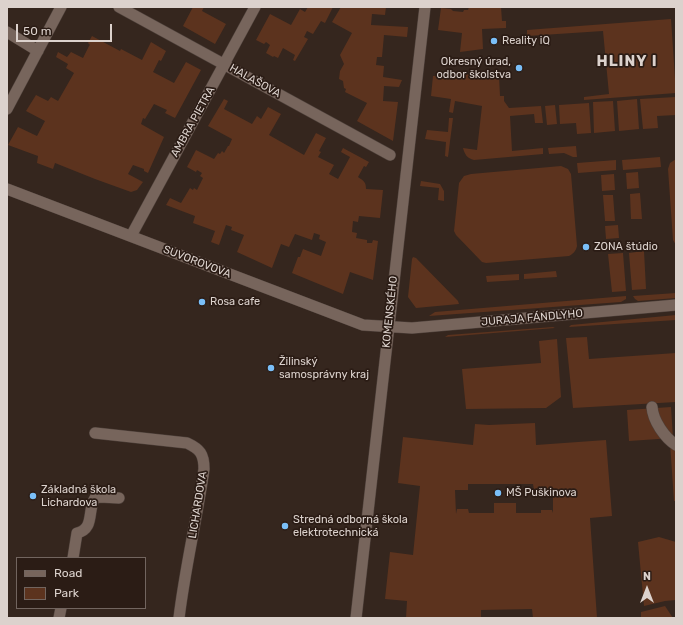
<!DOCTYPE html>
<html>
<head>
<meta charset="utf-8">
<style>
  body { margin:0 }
  #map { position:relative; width:683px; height:625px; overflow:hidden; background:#35261e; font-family:Rubik,sans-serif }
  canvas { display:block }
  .frame { position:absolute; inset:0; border:8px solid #dcd2cd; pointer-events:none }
  .legend { position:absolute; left:16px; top:557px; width:130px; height:52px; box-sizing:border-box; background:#2b1c15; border:1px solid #72655f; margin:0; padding:5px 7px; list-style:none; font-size:12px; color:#dcd2cd }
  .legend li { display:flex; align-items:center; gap:8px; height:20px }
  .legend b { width:20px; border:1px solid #72655f }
  .north { position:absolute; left:627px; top:569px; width:40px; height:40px; -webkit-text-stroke:3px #2b1c15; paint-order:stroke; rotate:0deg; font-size:11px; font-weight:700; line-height:16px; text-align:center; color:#dcd2cd }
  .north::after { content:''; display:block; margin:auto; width:14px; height:18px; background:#dcd2cd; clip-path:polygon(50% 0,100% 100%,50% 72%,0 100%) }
  .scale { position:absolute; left:16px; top:24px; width:96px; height:18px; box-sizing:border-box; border:2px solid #dcd2cd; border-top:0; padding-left:5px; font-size:12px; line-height:14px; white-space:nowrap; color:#dcd2cd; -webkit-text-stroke:3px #2b1c15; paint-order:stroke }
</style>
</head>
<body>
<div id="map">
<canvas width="683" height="625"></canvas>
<div class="frame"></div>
<ul class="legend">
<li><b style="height:5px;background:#77655c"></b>Road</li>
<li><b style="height:11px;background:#5c331e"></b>Park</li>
</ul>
<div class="north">N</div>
<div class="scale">50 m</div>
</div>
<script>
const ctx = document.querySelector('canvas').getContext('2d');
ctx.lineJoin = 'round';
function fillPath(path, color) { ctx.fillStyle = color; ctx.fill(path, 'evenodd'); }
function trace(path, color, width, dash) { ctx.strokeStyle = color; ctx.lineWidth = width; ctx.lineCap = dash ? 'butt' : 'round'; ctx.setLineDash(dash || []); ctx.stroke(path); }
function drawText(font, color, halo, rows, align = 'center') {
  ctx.font = font + ' Rubik,sans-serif'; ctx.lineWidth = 3.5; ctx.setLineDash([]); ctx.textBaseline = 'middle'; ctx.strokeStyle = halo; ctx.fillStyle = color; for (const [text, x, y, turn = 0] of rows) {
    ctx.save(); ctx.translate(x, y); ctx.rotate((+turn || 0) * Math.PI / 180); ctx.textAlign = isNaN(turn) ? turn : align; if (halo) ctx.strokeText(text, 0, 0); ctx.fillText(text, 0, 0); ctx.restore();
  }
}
const green = new Path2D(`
  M193,7H204L202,11L226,24L215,44L183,26Z
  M308,7H333L325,23L321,21L313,34L307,31L304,37L308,39L295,61L293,60L295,55L283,48L278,58L274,56L273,57L266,53L270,45L266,42L264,44L256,40L270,14L291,25L300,9L305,12Z
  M341,7H386L385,15L372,14L371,25L408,27L407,37L384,35L382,57H377L376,65L384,66L383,77L402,80L399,87L384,86L383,101L398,102L393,141L357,121L367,103L345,92L346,89L344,88L343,81L339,79L340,71L344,64L340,55L352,33L332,22Z
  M469,7H501L502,21H506V28L482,29L483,49L460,52L462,33L438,30L441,8L451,9L453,11L463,12L464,10H468Z
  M671,19L676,93L584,100V97L609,94L603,31L527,36V30Z
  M92,36L120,51L121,49L142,60L151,42L166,51L161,61L159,60L153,72L174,83L186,62L201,70L175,118L165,113L167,110L154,104L145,119L143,118L141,124L164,137L148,173L144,171V169L133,165L128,174L143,182L137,190L131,192L95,179L55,163L53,169L37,163L38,156L8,145L18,127L37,136L45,121L26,111L36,95L48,101L51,97L58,101L74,73L66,68L68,64L56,57L58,52L67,57L71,52L83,58L89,46L90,45L88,43Z
  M496,73L499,76L500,96H504V101L509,108L541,106L543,123H535L534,114L510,116L512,151L543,148V154L474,160C467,158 465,155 463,148L477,150L482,106L455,101L453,113L449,112L451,99L431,96L433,76Z
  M676,97V115L657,116L658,128L643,129L640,99Z
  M224,99L228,101L224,109L252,124L257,116L261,119L268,107L281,114L269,135L304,155L316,133L326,138L319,151L321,152L318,157L334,165L329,174L338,179L350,157L341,152L343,148L369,162L366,167L364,166L358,177C364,181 366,182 366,189L383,190L380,218L359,216L358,222L353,221L352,232L357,233L356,238L367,240V243H372L373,240L378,241L373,280L350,272L343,294L292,273L298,257H300L303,249L321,256L326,242L319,239L320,235L314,233L312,240L295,234L289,247L281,244L272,268L237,252L244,235L231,230L232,227L226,225L219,245L211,242L215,231L193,223L195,216L166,205L170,198L181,203L190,188L193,190L194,188L197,190L203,178L200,176L202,173L197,170L196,172L187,167L196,150L214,159L218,153L220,154L222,151L224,153L228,146H229L232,139L208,126Z
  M637,99L639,129L619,131L617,101Z
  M613,101L615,131L594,133L593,102Z
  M589,103L591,133L577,134L576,123L560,124L559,105Z
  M555,105L557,124L547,125L545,106Z
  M449,118H453L448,157L445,156L446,142L425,139L427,130L448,132Z
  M576,146L577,157H573L564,153L549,154L548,148Z
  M660,157L661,167L623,170L622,160Z
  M676,159V245L673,240L668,169L670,163Z
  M616,160V170L578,173L577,163Z
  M561,166L568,169L571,174L577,246C576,251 573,254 569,256L486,263L482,262L456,235L454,231L459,183L464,176L471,174Z
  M638,172L639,188L627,189L626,173Z
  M614,174L615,190L602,191L601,175Z
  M421,181L440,184L444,191V201L438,200L439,188L420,186Z
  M640,193L642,219H631L630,194Z
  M603,195H613L615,221H605Z
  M618,225L619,238L606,239L605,226Z
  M644,251L646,289L632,290L629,253Z
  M623,253L626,291L612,292L608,254Z
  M413,257L416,258L458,301L459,304L416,308L408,297L412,259Z
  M556,271L557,277L524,279V274Z
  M519,274V280L487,282L486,276Z
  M676,293V298L638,301L635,299L633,296Z
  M626,296V299L621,302L429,316L435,312Z
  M676,315V320L569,327L571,325Z
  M553,327L555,328L445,337L448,335Z
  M587,337L589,359L676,353V402L573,408L566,338Z
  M557,339L561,397L546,408L466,409L462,369L541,363L539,341Z
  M671,407L673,438L629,441L627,410Z
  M535,423L536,445L606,440L612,516L590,518L597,618H533L532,609L481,610V618H406L407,601L385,599L390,552L413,555L420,486L398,483L403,437L473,445L475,424L489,425ZM468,484H533L534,490H553V513L552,510H541V513H516V503H494V513H469L468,509H457L456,514L455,490H468Z
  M670,443H676V501H674Z
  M659,537L676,542V600L665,601L644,606L638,542Z
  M665,606L673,618H641V612Z`);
const minor = new Path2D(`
  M119,7L390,155
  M7,32L38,51
  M7,109L61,7
  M7,189L363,325L412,328L676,305
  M131,236L255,7
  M652,407C653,421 665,438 676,445
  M95,433L187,443C200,449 204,454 204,469C197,519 185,568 179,618
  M73,558L77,533C95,529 87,510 95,498L100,497L119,498
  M59,618L61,608
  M356,618L425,7`);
const markers = [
  [494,41,4,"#7abff8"],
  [519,68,4,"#7abff8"],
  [586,247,4,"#7abff8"],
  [202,302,4,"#7abff8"],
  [271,368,4,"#7abff8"],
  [498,493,4,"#7abff8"],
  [33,496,4,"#7abff8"],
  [285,526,4,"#7abff8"]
];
const poiNames = [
  ["Reality iQ",502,41],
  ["Okresný úrad,",511,62,"right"],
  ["odbor školstva",511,75,"right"],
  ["ZONA štúdio",594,247],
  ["Rosa cafe",210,302],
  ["Žilinský",279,362],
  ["samosprávny kraj",279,375],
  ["Základná škola",41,490],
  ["Lichardova",41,503],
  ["MŠ Puškinova",506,493],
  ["Stredná odborná škola",293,520],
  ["elektrotechnická",293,533]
];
const streetNames = [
  ["HALAŠOVA",255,81,29],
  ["AMBRA PIETRA",193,122,-61],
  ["SUVOROVOVA",197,262,21],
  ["KOMENSKÉHO",390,312,-84],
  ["JURAJA FÁNDLYHO",532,318,-5],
  ["LICHARDOVA",198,505,-81]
];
const districtNames = [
  ["HLINY I",627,62]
];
fillPath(green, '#5c331e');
trace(minor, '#4e413b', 12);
trace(minor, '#77655c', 11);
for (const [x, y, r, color] of markers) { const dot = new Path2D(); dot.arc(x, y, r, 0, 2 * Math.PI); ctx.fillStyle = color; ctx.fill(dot); trace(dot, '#2b1c15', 1.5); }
drawText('11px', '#dcd2cd', '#2b1c15', poiNames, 'left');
drawText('11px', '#dcd2cd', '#2b1c15', streetNames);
ctx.letterSpacing = '1px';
drawText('bold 15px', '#dcd2cd', '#2b1c15', districtNames);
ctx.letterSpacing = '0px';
</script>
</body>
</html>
